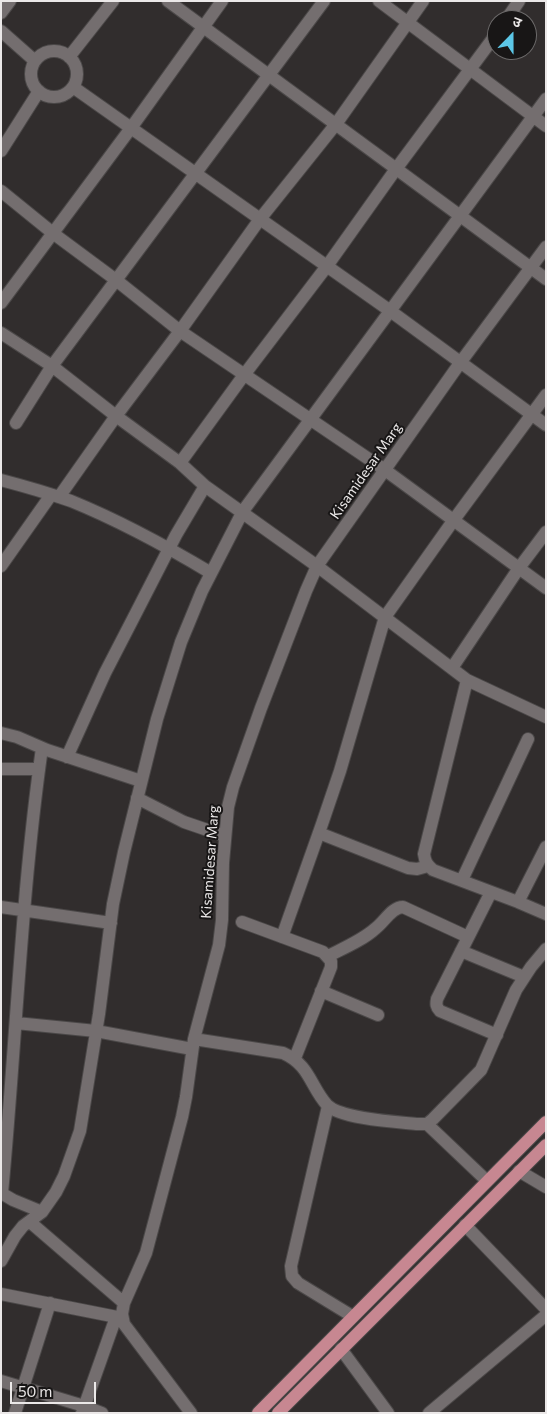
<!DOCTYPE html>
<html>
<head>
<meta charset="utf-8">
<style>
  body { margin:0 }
  #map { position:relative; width:547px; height:1414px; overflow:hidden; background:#312d2d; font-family:Commissioner,"Noto Sans Devanagari",sans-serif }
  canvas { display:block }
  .frame { position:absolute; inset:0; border:2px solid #ebe8e8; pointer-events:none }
  .north { position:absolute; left:487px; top:10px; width:50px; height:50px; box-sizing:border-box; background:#181616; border:1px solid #6c6a6a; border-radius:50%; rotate:22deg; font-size:14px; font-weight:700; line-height:20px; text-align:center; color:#ebe8e8 }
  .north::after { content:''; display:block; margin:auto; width:18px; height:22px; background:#5cc7e7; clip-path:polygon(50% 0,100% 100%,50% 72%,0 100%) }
  .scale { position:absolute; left:10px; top:1382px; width:86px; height:22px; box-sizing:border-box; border:2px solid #ebe8e8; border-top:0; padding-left:6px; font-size:15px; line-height:18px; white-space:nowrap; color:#ebe8e8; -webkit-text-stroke:4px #181616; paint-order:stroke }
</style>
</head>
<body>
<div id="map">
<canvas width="547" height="1414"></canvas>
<div class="frame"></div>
<div class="north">उ</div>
<div class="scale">50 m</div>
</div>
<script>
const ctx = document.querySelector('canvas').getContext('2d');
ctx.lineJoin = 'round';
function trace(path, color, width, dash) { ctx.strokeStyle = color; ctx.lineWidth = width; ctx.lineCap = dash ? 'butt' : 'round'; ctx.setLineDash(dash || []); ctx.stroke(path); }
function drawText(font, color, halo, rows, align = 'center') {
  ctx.font = font + ' Commissioner,sans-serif'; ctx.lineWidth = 4; ctx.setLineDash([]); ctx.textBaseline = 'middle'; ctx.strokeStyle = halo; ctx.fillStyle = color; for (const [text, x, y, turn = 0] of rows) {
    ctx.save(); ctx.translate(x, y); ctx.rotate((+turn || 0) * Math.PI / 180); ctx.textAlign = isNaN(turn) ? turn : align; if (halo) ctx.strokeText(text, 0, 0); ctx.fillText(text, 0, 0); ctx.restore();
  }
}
const minor = new Path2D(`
  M168,1L546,279
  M379,1L546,126
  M1,13L10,1
  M506,20L519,1
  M1,31L35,61
  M31 74a23 23 0 1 1 46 0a23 23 0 1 1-46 0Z
  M69,57L113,1
  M73,87L389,310L546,425
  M1,151L39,91
  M1,191L54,234L116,280L180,331L385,470L546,588
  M1,303L131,128L222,1
  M1,333L52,366L116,416L180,463L205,486L317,566L467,680L546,717
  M16,423L52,366L324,1
  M180,463L244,375L327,266L396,169L497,33
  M1,480C24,486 48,493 71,501C120,521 166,546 211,573
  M59,497L116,416L180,331L260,219L336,124L423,1
  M1,566L51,495
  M452,668L519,568L546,532
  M467,680L424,854C425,862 427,865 433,870L518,902L546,914
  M1,733L17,737L47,750L141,781
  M67,757L105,673L137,611L176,535L205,486
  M1,769H39
  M137,798L184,822L225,836
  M319,833L408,868L417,869L428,866
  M462,880L528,739
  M491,892L437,999C436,1004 436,1007 440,1011L497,1035
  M518,902L546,847
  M1,907L111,923
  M242,922L323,952L331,961V967L295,1058
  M282,937L322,824L340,771L385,617L453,521L546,395
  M461,951L524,977
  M328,956C344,948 363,940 376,928C385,921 392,907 403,907L468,937
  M321,991L378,1015
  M16,1023L96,1031L192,1049
  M194,1039L283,1053C310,1065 310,1086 327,1105C341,1119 398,1122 418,1124H427L433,1119L481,1070L516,990L531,967L546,949
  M328,1106L291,1266L292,1276L298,1283L352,1316
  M427,1124L487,1181
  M519,1171L546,1187
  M1,1193L13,1200L42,1212
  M2,1193C16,1045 21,895 42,748
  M30,1222L124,1303
  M465,1225L546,1309
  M1,1261L15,1236L23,1226L42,1212L56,1192L64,1176L80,1131L99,1014L113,904L124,852L157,719L181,642L202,591L243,511L546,99
  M1,1294L122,1318
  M341,1349L388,1413
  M1,1381L84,1406L102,1413
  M15,1413L50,1303
  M82,1413L116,1317
  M191,1413L124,1324L122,1314L124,1303L146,1253L182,1117L186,1097L194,1039L219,945L222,920L223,863L228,807L233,787L261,708L306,591L317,566L460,363L546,247
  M429,1413L546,1315`);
const major = new Path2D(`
  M258,1413L546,1122
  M278,1413L546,1145`);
const streetNames = [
  ["Kisamidesar Marg",366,471,-55],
  ["Kisamidesar Marg",210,862,-86]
];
trace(minor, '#4b4848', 14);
trace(major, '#4b4848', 14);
trace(minor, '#746e6f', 12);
trace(major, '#c78791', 12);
drawText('14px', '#ebe8e8', '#181616', streetNames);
</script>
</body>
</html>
